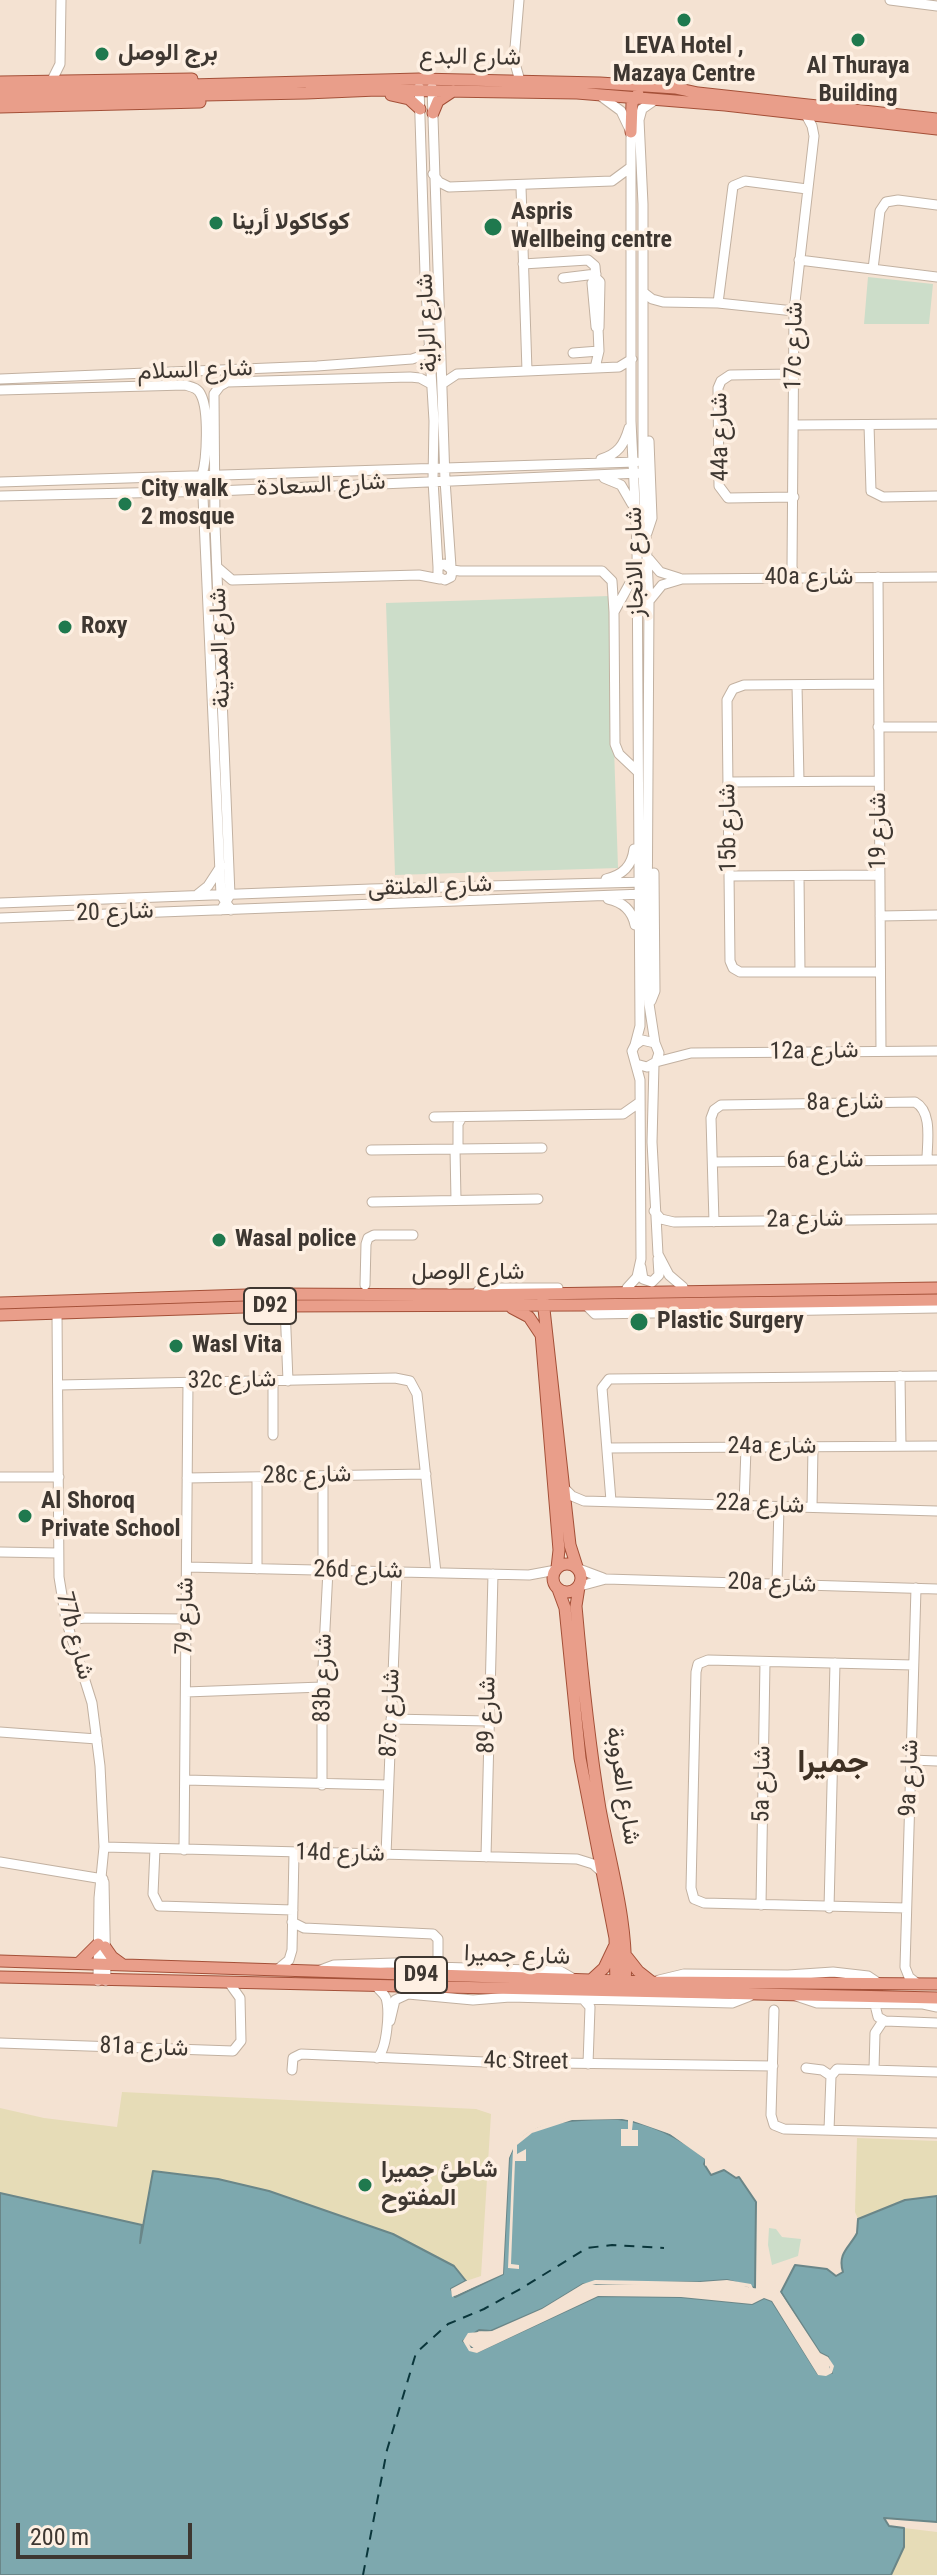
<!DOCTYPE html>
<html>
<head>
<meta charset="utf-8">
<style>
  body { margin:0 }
  #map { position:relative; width:937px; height:2575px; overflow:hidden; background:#f4e2d2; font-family:"Roboto Condensed",sans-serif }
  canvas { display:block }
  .scale { position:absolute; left:16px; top:2523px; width:176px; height:36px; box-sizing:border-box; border:4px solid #3e3731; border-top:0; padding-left:10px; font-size:24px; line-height:28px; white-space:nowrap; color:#3e3731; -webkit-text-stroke:6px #fef0e3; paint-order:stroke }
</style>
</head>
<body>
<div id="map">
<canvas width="937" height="2575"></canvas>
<div class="scale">200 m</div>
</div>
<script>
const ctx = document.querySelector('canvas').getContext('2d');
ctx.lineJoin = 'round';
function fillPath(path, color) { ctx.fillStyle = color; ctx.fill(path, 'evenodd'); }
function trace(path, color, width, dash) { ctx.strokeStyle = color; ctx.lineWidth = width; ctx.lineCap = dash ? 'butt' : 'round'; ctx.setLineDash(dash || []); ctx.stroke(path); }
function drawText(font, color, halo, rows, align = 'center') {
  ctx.font = font + ' "Roboto Condensed",Vazirmatn,sans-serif'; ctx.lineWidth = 7; ctx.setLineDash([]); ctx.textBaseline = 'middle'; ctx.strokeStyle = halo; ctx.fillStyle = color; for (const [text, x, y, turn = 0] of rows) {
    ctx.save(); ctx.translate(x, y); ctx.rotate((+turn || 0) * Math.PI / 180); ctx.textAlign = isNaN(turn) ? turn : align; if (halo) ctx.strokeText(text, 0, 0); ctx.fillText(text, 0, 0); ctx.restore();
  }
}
const green = new Path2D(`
  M868,277L933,284L929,324H864Z
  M609,596L618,868L395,875L386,603Z
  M769,2228L776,2229L782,2237L801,2239L798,2256L772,2265L768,2245Z`);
const sand = new Path2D(`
  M122,2092L476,2109L491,2114L481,2276L466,2281L454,2266L393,2234L269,2191L218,2179L153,2171L139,2243L141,2225L0,2193V2108L44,2118L117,2127Z
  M857,2138L937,2141V2196L905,2200L858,2219L855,2212Z
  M904,2528L937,2532V2575H891L904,2547Z`);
const water = new Path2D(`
  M618,2119C651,2123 681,2138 706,2159L704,2164L711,2175L724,2170L736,2178L739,2177L756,2202L755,2288L727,2280L700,2282L583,2284L542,2309L491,2331L479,2330L463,2341L477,2352L598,2296L681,2297L752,2304L764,2298L772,2301L818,2374L832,2373L828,2357L820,2353L781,2292L795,2265L827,2269L836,2276L843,2272C837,2253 850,2247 857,2233C857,2232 858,2220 858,2219L905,2200L937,2196V2522L884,2518L889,2526L904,2528V2547L891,2575H0V2193L142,2225L140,2243L153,2171L218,2179L269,2191L393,2234L454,2266L466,2281L451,2289L455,2297L503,2274L509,2158C522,2117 585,2119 618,2119Z`);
const pier = new Path2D(`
  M603,2115L632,2117L662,2128L698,2148L709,2157V2162L705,2166V2159L670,2134L633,2121L632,2130H638V2146H621V2129H628V2120L622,2119L572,2120L532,2133L517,2145V2154L526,2149V2161H515L511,2264L519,2265V2269L508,2268L513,2149L509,2158L503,2274L452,2297L451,2289L466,2281H470L469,2285L454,2292V2293L499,2272L505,2157L514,2142L531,2130L558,2119Z
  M595,2280L700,2282L727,2280L751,2284L753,2288L759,2289L754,2292L748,2287L726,2284L699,2286L596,2284L585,2287L543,2312L493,2335L471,2337L468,2342L471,2348H476L598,2292L682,2293L751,2300L764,2294L775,2299L821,2371L829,2370L830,2367L817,2355L777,2294L778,2289L820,2353L828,2357L834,2366L832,2373L826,2376L818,2375L772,2301L764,2298L752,2304L681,2297L598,2296L477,2353L469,2351L463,2341L468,2333L492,2331L542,2309L583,2284Z`);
const ferry = new Path2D(`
  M363,2575L387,2450L416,2353L448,2324L484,2309L522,2288L587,2248L612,2245L664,2248`);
const minor = new Path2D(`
  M519,0L514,60L520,81
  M890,0L937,6
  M52,80L60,64L61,0
  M419,87L425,274L434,421L433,480L438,567
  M432,87L445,480L451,567
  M602,97L621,111L631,132V421L637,545L640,1026L635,1045
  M433,174L439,182L449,187L612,181L631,167
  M521,187L527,371
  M799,260L937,277
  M523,264L588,260L595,266L596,278
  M873,269L880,211L886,202L898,200L937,205
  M563,278L596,274
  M596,278L600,282L599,328L596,327L592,283Z
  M643,292L652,299L663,302L718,303L794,311
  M718,303L733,186L745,181L807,189
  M573,353L599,351
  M595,368L599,351L598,328
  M793,374L730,375L721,381L718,388L719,486L728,498L794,497
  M0,379L317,366L412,359L421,356L428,348
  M442,384L457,374L619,367L632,359
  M0,390L185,385C192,387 198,388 201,395C209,411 207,459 202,475L221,895L231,910
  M794,425L937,424
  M869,425L871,491L883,497L937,496
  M601,459C618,454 624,445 629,428
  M604,478L621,485L632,504
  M0,482L636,462
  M0,496L216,491L640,473
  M647,533L652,518L649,441
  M649,559L660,572L679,578
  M218,568L232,580L419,575L440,579
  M452,570L451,577L445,580L438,577V567L444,564L452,570L460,571H602L612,581L614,612
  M635,574L614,612L615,744L619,754L637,771
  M878,577L881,1051
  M795,578L792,567L794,311L814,136L812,126L805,113
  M649,601L662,585L682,579L937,577
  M878,684L744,685L733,689L727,700L730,961L733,968L740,972H880
  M797,685L799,781
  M878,727H937
  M729,782L879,781
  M730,876L880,875
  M799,876L800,972
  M606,879C623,875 632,866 634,849
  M198,894L208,886L221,866
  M608,899C623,902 632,910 635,925
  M0,903L371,889L644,882
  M221,910L230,895L215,525L214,394L220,386L227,382L410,377L420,378L431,384
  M880,916L937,915
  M0,918L644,894
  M651,1001L655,991L654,873
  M655,1043L649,1004L647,945L649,602L643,472V204L639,120L642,109L655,100
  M656,1062L691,1053L937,1051
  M654,1064L652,1142L658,1254L669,1275L683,1287
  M434,1117L623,1114L640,1102
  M455,1149L456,1200
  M458,1149V1124L462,1117
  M371,1150L542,1148
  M713,1162L937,1160
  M372,1202L538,1199
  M654,1211L661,1219L674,1222L937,1219
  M714,1222L711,1118L714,1110L721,1105L915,1102C933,1112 927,1142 927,1160
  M641,1267L643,1279L652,1282L659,1275L658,1259
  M365,1285L366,1244L368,1238L374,1235H413
  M627,1288L637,1277L641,1259L640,1080L632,1051L635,1045L642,1040L655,1043L659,1053L656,1062L647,1067L636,1064
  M478,1291L495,1288H558
  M586,1305L595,1314L937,1308
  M285,1306L288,1381
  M57,1313L59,1577L66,1620L92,1703L100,1766L104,1847L99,1898L98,1981
  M900,1376L901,1446
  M59,1385L395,1378L410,1381L417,1394L436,1573
  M273,1435V1381
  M607,1448L937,1446
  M323,1476V1570
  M0,1477H59
  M257,1477V1569
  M187,1478L426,1474
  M566,1490L572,1496L584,1501L937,1511
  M611,1501L602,1388L609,1379L937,1376
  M744,1505L746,1448
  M812,1507L813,1447
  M0,1552L57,1553
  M187,1567L529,1575L556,1570
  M579,1569L603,1578
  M777,1584L779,1506
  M580,1586L606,1579L937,1589
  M916,1588L905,1967L909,1977L918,1984
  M66,1620L86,1618L186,1619
  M186,1692L322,1687
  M391,1719L488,1721
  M0,1732L97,1739
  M911,1760L937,1761
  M185,1780L388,1785
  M322,1785V1687L328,1570
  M104,1847L577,1859L593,1864L604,1874
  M155,1849L153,1894L159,1906L293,1910
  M184,1850L188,1382
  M386,1855L397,1572
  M486,1857L493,1574
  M0,1862L103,1879
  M104,1882L106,1981
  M761,1905L765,1662
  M829,1908L835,1663
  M906,1908L704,1903L694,1899L691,1888L696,1672L698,1664L708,1660L913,1665
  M292,1922L304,1928L433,1934L438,1939V1960L441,1967
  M277,1970L289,1960L292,1950L294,1853
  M318,1971L334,1965L395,1963L436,1967L560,1971L574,1979
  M659,1980L684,1974L788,1975L833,1972L868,1976L880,1984
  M377,1987C380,1991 384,1993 386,1998C390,2011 387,2050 377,2058
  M796,1996L817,2003L923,2004L937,2007
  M583,1999L590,2007L588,2064
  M875,2005L878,2017L885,2021L937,2023
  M774,2010L771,2115L774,2125L784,2129L937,2133
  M390,2021L395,2000L408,1994L473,2000L510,1997L732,2003L750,1996
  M0,2043L233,2051L241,2041L240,1998L230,1984
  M806,2068L822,2070L831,2076
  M874,2069L875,2033L883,2021
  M292,2070L293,2058L301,2054L485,2062L773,2066
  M829,2130L831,2076L837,2069L937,2072`);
const major = new Path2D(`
  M0,82L192,79
  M0,90L419,79L600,83L675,88L698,93L937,119
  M391,95L409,99L420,109
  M0,99L306,93L377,90L577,93L725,105L937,129
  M0,107L200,102
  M433,113L438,101L453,91
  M631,132L632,103L638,94
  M543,1300L570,1545L577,1567
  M0,1303L277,1294L467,1295L937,1288
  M512,1308L529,1317L541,1335
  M0,1315L275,1306L581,1305L937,1300
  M541,1333L559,1550L557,1568
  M553 1578a14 14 0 1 1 28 0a14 14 0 1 1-28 0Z
  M579,1587L576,1606C582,1674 589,1742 600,1809C611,1868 629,1925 625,1986
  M558,1589L565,1608L580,1758L615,1938L616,1987
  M105,1947L112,1957L123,1965
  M627,1957L638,1971L652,1982
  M0,1961L653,1982L937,1984
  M79,1963L98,1944
  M0,1977L937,1998
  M591,1980L604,1968L614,1947`);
const markers = [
  [684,20,8,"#1f794e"],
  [858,40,8,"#1f794e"],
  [102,54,8,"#1f794e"],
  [216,223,8,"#1f794e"],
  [493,227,10,"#1f794e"],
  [125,504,8,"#1f794e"],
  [65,627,8,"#1f794e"],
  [219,1240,8,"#1f794e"],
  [639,1322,10,"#1f794e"],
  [176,1346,8,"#1f794e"],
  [25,1516,8,"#1f794e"],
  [365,2185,8,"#1f794e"]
];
const shields = [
  [270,1306,52],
  [421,1975,52]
];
const shieldNames = [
  ["D92",270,1306],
  ["D94",421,1975]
];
const poiNames = [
  ["LEVA Hotel ,",684,47,"center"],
  ["Mazaya Centre",684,75,"center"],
  ["برج الوصل",118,54],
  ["Al Thuraya",858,67,"center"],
  ["Building",858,95,"center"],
  ["Aspris",511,213],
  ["Wellbeing centre",511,241],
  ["كوكاكولا أرينا",232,223],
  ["City walk",141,490],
  ["2 mosque",141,518],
  ["Roxy",81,627],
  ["Wasal police",235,1240],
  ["Plastic Surgery",657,1322],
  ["Wasl Vita",192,1346],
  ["Al Shoroq",41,1502],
  ["Private School",41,1530],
  ["شاطئ جميرا",381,2171],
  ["المفتوح",381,2199]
];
const streetNames = [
  ["شارع البدع",470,58,1],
  ["شارع الراية",428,323,-93],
  ["17c شارع",795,346,-89],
  ["شارع السلام",195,371,-2],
  ["44a شارع",721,437,-91],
  ["شارع السعادة",321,486,-3],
  ["شارع الانجاز",636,562,-91],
  ["40a شارع",809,578],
  ["شارع المدينة",221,648,-92],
  ["15b شارع",729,828,-91],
  ["شارع 19",879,831,-90],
  ["شارع الملتقى",430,887,-2],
  ["شارع 20",115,913,-2],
  ["12a شارع",814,1052,-1],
  ["8a شارع",845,1103,-1],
  ["6a شارع",825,1161,-1],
  ["2a شارع",805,1220,-1],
  ["شارع الوصل",468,1273],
  ["32c شارع",232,1381,-1],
  ["24a شارع",772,1447],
  ["28c شارع",307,1476,-1],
  ["22a شارع",760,1505,2],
  ["26d شارع",358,1571,1],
  ["20a شارع",772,1584,2],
  ["شارع 79",186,1616,-89],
  ["77b شارع",74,1636,75],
  ["83b شارع",324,1678,-89],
  ["87c شارع",391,1713,-88],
  ["شارع 89",488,1715,-89],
  ["9a شارع",910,1778,-88],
  ["5a شارع",763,1784,-89],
  ["شارع العروبة",622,1786,81],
  ["14d شارع",340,1854,1],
  ["شارع جميرا",517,1956,2],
  ["81a شارع",144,2048,2],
  ["4c Street",526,2062,1]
];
const districtNames = [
  ["جميرا",833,1764]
];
fillPath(green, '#ccddc9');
fillPath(sand, '#e6dcb7');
fillPath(water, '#7da8ae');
trace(water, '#6a8688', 2);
fillPath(pier, '#f4e2d2');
trace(ferry, '#0a363b', 2, [10, 8]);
trace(minor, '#c2b1a1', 11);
trace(major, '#a45038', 13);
trace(minor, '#fff', 9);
trace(major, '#e99e8a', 11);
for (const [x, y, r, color] of markers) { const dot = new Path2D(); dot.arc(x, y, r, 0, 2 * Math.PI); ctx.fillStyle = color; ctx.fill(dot); trace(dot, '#fef0e3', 3); }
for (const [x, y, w] of shields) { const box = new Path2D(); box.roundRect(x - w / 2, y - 18, w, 36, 6); ctx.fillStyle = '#fef0e3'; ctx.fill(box); trace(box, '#3e3731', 2); }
drawText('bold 22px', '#3e3731', null, shieldNames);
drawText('bold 24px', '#3e3731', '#fef0e3', poiNames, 'left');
drawText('24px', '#3e3731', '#fef0e3', streetNames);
drawText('bold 32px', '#3f3124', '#fef0e3', districtNames);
</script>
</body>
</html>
